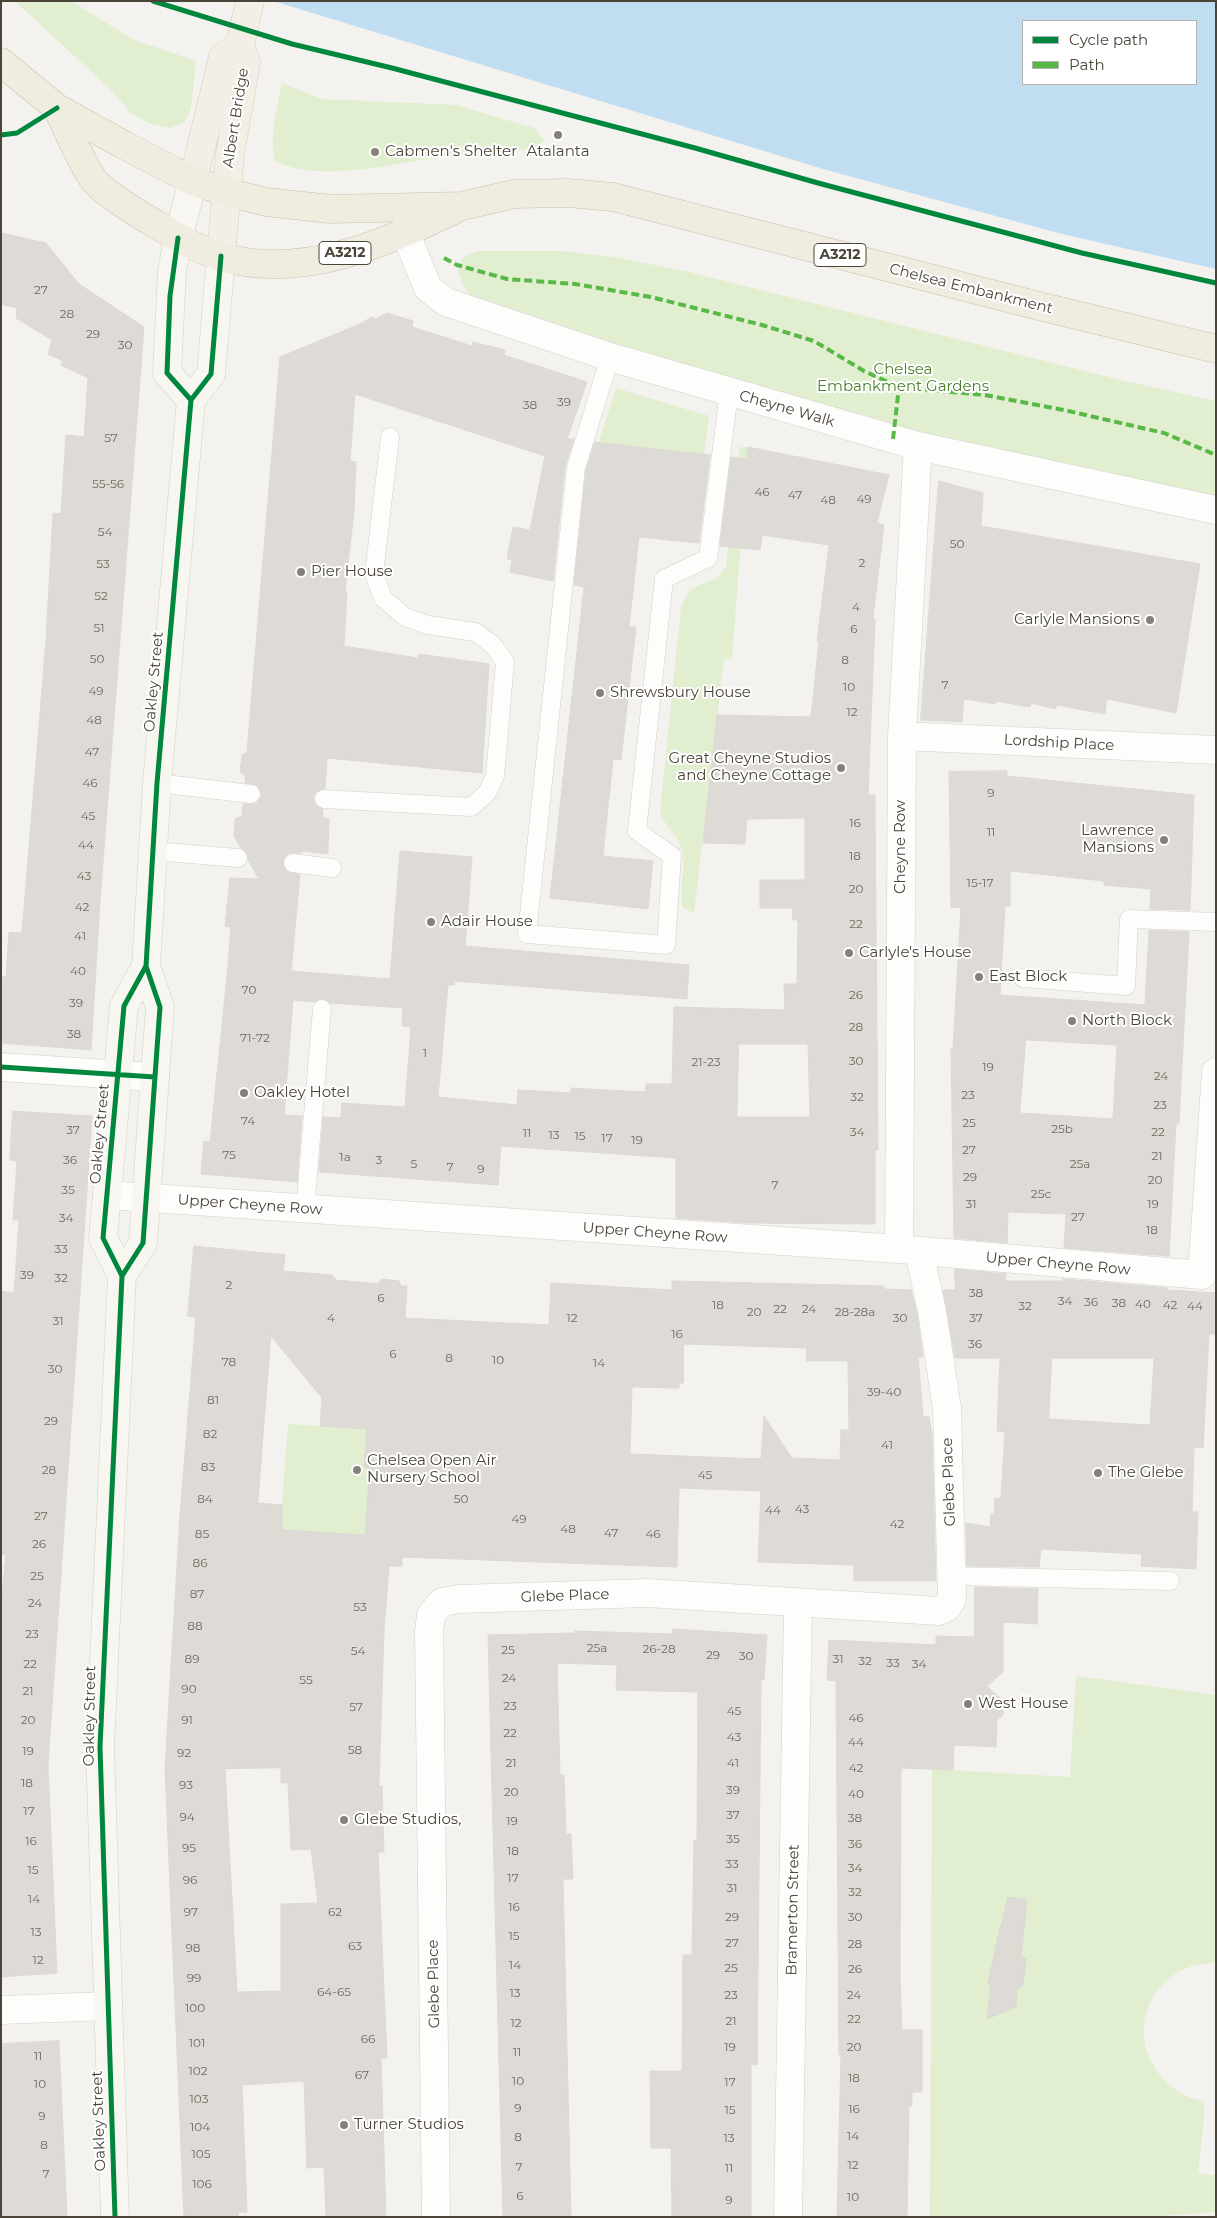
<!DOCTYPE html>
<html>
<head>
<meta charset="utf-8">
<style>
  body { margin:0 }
  #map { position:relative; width:1217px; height:2218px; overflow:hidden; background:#f4f2ee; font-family:Montserrat,sans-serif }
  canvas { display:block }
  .frame { position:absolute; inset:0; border:2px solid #4b4439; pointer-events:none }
  .legend { position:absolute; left:1022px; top:20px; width:175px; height:65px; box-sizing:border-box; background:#fff; border:1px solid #b7b4b0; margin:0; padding:6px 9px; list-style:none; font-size:15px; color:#4b4439 }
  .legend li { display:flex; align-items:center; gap:10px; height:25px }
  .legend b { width:25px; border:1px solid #b7b4b0 }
</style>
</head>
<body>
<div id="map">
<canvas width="1217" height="2218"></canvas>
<div class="frame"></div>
<ul class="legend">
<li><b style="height:6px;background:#00873e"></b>Cycle path</li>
<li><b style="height:6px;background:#58b947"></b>Path</li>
</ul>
</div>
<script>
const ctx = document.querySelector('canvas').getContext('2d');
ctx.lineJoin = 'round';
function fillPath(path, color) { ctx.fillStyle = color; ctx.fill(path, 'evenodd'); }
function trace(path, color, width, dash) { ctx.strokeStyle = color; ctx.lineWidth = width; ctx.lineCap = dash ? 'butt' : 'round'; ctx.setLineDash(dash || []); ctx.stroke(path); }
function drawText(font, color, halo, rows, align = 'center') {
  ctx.font = font + ' Montserrat,sans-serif'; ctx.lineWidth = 4; ctx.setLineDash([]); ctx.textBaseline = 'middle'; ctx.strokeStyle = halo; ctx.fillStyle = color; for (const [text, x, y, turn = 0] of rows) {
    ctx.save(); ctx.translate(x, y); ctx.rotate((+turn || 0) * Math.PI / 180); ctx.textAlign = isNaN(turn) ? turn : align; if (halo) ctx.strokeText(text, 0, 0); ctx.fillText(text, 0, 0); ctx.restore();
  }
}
const green = new Path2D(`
  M18,1H71L134,40L196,61L191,108L185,122L170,128L151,124L132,114L109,88L17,3Z
  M282,83L321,99L456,105L534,128L544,140L538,148C507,153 476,153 446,156C396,163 321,184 275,161C269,136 277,108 282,83Z
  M479,251H561L615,257L689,272L1125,381L1216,401V497L886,427L540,321L471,296L463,286L457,265L465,256Z
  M616,388L709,416L704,454L599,442Z
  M740,447H748L732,659H724L694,913L683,908C678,889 686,872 683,853C681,839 665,827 660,812L681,607L689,591L701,584L716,579L726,567Z
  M288,1424L367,1429L365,1467L376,1468L365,1535L328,1533L326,1540L281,1573L282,1505Z
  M1076,1676L1216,1695V1962C1201,1964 1184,1966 1172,1976C1130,2008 1137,2064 1179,2092C1185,2097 1196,2099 1204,2101V2119L1198,2173L1216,2176V2212L1146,2217H930L932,1769L1070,1777Z`);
const water = new Path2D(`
  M273,1H1216V269L1062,234L823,169ZM1023,21H1196V84H1023Z`);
const building = new Path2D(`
  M1,233L46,243L79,284L144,327L100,901L91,1050L1,1043V977H6L9,932L22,933L46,640L53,513L61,514L66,435L84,437L88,378L61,365L63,361L48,354L52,340L16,318L17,308L1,304Z
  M387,313L413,321L412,327L472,346L473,342L505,350L504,355L587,382L567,439H574L565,467L553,581L510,572L512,560L507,559L513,527L530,530L545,456L355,394L350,461L356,462L354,511L345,592H347L344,646L418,658L419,654L489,664L482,773L327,758L325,788L315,793L313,799L315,804L323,809L322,817L329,819L328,854L302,851V853H288L283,861L286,871L300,875L291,971L390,979L400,851L472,857L465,946L689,965L687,999L455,981L454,985H448L438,1097L517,1105L518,1090L571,1093V1088L645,1092L646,1084H672L674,1007L785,1010L784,984H797L798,920H793L792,908H760V880H805V818L747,819L745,844L703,843L717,715L811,717L819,641H817L829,545L762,535L760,550L720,546L731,457L747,459L748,447L889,475L877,523L884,525L873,618L875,619L868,795H875V813L878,1150H875V1224L751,1223L676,1218V1158L501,1146L498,1185L319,1172L323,1117L341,1118L342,1103L405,1107L411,1027L402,1026L403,1008L330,1003L322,998L315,1002L293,1000L284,1115L302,1116L297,1182L201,1174L204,1141L210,1142L228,966L231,927L225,926L230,878L259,879L248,860L247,853L241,848L234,836L235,819L242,816L243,804H256L262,795L257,785L245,783L246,776L240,772L242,755L247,752L280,357L360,324L372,317L375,319ZM739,1044H808L810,1117H737Z
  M595,442L710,455L699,543L639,537L629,627H636L621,760L613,759L603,856L653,861L648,909L550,898L584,587L574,585L586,470Z
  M939,481L983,493L981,526L1200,564L1176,713L1107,699L1105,714L1057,705L1055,709L1031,703L1030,707L996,701V704L964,699L962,722L921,720Z
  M1007,771V776L1194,795L1190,910L1150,909L1151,889L1104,885V881L1010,871V906H1005L1000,995L1145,1005L1149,930L1189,932L1179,1123H1176L1169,1256L1064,1248L1066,1214L1008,1212L1007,1243L954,1238L951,1049H953L961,907L951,908L949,772ZM1026,1040L1117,1045L1113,1119L1020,1113Z
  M13,1111L92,1116L48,1765L57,1973L1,1977V1600L6,1555L1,1554V1291L14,1293L19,1220H13L17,1161L10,1160Z
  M194,1246L285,1255L283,1271L332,1275L336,1280L378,1284L382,1279L399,1281L401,1286H407L405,1318L549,1325L551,1283L672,1290V1281L884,1286V1289L911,1290L917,1314L923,1357H918L923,1417H929L932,1435L936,1581H854V1565L758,1562L761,1491L679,1488L677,1567L402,1557V1566H389L384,1630L379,1786H382L384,1852H378L387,2058H381L386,2217H326L324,2167L307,2168L304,2081L242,2085L247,2212H238L239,2217H184L165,1768L180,1515L196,1317L188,1316ZM271,1336L322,1398L320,1426L367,1429L364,1467L370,1468L365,1535L282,1530V1505L258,1503ZM684,1344L807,1348L806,1361H848L849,1430H841L840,1460L792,1458L764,1416L761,1459L630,1454L632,1387L679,1388V1383H683ZM281,1768V1783H288L291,1850L311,1849L318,1903L281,1904V1991L237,1992L225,1769Z
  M955,1269L1006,1274L1005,1281H1063V1279L1167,1288V1290L1216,1293V1334H1209L1203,1448L1194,1447L1192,1512H1198L1196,1569L1141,1566L1142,1554L1041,1549L1039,1567L967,1566L966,1523L990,1527L991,1514H994L995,1498L1001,1499L1005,1432L997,1431L1000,1358H955L943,1290H955ZM1052,1358H1154L1150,1425L1049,1419Z
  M975,1587L1038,1589L1037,1624L1003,1622V1672L987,1686L1003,1701V1715L997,1720L996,1747L954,1745L953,1770L901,1768L900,1980L902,2030H922V2092H912V2106H909L907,2217H837L841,2054L839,2055L836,1681L827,1680L829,1640L936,1645V1636L974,1637Z
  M673,1629L767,1635L764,1680H761L757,2065L751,2064V2217H672L671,2148H651L650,2071H682L683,1955H692L694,1840L697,1841L698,1692L616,1690L617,1665L557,1663L560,1775H564L566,1834H571L573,1879H563L571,2217H503L488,1635L575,1633V1631L672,1634Z
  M1008,1897L1027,1900L1021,1957L1026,1959L1023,1985L1017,1990L1016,2007L987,2019L991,1985L988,1984L1000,1927H1001Z
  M59,2041L67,2217H2L1,2044Z`);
const service = new Path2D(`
  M610,357L576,468L527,934L666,945L672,856L637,831L664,579L708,558L729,392
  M157,783L251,794
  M324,799L471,807L487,793L495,776L505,662L493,645L475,632L428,625L405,617L383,598L374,574L390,437
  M154,851L238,858
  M293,863L332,868
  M1023,978L1126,986L1129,919L1216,922
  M305,1209L322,1009
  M952,1576L1170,1581`);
const minor = new Path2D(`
  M405,232L428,288L446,302L610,357L918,446L1216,510
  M902,736L1216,750
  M1,1067L155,1077
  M107,1195L899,1249L1202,1275L1216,1072
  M899,1249L902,736L918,446
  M1,2010L108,2006
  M436,2217L429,1632L431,1615L442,1602L459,1599L647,1593L939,1611L947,1607L952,1599L947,1408L932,1311L919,1252
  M788,2217L798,1603`);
const secondary = new Path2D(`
  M191,400L167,373L172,272L178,238L193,181
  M122,1276L103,1238L124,1006L146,966
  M115,2217L100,1747L122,1276L143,1243L160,1007L146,966L157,783L191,400L211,374L221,256`);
const primary = new Path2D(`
  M193,181L223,57L240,45
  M221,256L230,154L246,63L240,45L250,1`);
const trunk = new Path2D(`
  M1,62L57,108L124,145L193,181L226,192L266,202L330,209L462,206L514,194L568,193L613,197L1039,306L1216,349
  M57,108C68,130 79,158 93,179C100,190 141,216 154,223C175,236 198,250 222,257C301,280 384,244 454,210`);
const quiet = new Path2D(`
  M444,258L457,265L507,279L575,284L651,297L762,325L814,341L864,371L899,387L985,395L1064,410L1164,433L1216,455
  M893,439L899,387`);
const cycleway = new Path2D(`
  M153,1L292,44L392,68L695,148L818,183L1082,253L1216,283
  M1,135L17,133L57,108
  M178,238L170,296L167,373L191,400
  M1,1067L155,1077
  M122,1276L103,1238L124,1006L146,966
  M115,2217L100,1747L122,1276L143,1243L160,1007L146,966L157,783L191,400L211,374L221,256`);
const markers = [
  [558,135,5,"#868178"],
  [375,152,5,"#868178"],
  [301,572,5,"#868178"],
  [1150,620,5,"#868178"],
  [600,693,5,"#868178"],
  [841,768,5,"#868178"],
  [1164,840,5,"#868178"],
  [431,922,5,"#868178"],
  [849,953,5,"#868178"],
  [979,977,5,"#868178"],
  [1072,1021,5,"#868178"],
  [244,1093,5,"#868178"],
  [357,1470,5,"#868178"],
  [1098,1473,5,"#868178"],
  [968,1704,5,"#868178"],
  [344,1820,5,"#868178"],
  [344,2125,5,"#868178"]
];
const numberNames = [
  ["27",41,290],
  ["28",67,314],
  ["29",93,334],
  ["30",125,345],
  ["39",564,402],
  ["38",530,405],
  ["57",111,438],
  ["55-56",108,484],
  ["46",762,492],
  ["47",795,495],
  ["49",864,499],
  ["48",828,500],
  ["54",105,532],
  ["50",957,544],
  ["2",862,563],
  ["53",103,564],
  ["52",101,596],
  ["4",856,607],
  ["51",99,628],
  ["6",854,629],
  ["50",97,659],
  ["8",845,660],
  ["7",945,685],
  ["10",849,687],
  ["49",96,691],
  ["12",852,712],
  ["48",94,720],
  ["47",92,752],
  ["46",90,783],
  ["9",991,793],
  ["45",88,816],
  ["16",855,823],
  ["11",991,832],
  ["44",86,845],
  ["18",855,856],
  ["43",84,876],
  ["15-17",980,883],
  ["20",856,889],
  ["42",82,907],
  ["22",856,924],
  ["41",80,936],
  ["40",78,971],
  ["70",249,990],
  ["26",856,995],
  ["39",76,1003],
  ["28",856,1027],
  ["38",74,1034],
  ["71-72",255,1038],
  ["1",425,1053],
  ["30",856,1061],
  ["21-23",706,1062],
  ["19",988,1067],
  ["24",1161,1076],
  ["23",968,1095],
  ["32",857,1097],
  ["23",1160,1105],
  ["74",248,1121],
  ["25",969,1123],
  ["25b",1062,1129],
  ["37",73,1130],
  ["34",857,1132],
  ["22",1158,1132],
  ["11",527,1133],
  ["13",554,1135],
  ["15",580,1136],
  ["17",607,1138],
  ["19",637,1140],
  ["27",969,1150],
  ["75",229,1155],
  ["21",1157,1156],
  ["1a",345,1157],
  ["36",70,1160],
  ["3",379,1160],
  ["5",414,1164],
  ["25a",1080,1164],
  ["7",450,1167],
  ["9",481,1169],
  ["29",970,1177],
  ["20",1155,1180],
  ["7",775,1185],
  ["35",68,1190],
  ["25c",1041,1194],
  ["31",971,1204],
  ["19",1153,1204],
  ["27",1078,1217],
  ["34",66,1218],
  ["18",1152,1230],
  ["33",61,1249],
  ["39",27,1275],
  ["32",61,1278],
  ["2",229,1285],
  ["38",976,1293],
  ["6",381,1298],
  ["34",1065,1301],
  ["36",1091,1302],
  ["38",1119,1303],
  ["40",1143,1304],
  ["18",718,1305],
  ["42",1170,1305],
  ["32",1025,1306],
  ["44",1195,1306],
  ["22",780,1309],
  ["24",809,1309],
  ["20",754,1312],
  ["28-28a",855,1312],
  ["4",331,1318],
  ["12",572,1318],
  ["30",900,1318],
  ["37",976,1318],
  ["31",58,1321],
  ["16",677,1334],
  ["36",975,1344],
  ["6",393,1354],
  ["8",449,1358],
  ["10",498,1360],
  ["78",229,1362],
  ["14",599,1363],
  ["30",55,1369],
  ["39-40",884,1392],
  ["81",213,1400],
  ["29",51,1421],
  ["82",210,1434],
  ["41",887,1445],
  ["83",208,1467],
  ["28",49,1470],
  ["45",705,1475],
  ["84",205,1499],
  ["50",461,1499],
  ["43",802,1509],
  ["44",773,1510],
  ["27",41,1516],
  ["49",519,1519],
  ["42",897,1524],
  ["48",568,1529],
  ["47",611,1533],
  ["85",202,1534],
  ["46",653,1534],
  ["26",39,1544],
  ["86",200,1563],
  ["25",37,1576],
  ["87",197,1594],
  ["24",35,1603],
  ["53",360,1607],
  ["88",195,1626],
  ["23",32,1634],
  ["25a",597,1648],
  ["26-28",659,1649],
  ["25",508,1650],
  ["54",358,1651],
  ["29",713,1655],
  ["30",746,1656],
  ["89",192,1659],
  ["31",838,1659],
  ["32",865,1661],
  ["33",893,1663],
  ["22",30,1664],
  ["34",919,1664],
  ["24",509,1678],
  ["55",306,1680],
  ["90",189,1689],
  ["21",28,1691],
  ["23",510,1706],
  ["57",356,1707],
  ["45",734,1711],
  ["46",856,1718],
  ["20",28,1720],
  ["91",187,1720],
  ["22",510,1733],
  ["43",734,1737],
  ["44",856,1742],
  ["58",355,1750],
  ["19",28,1751],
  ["92",184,1753],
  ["21",511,1763],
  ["41",733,1763],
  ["42",856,1768],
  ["18",27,1783],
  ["93",186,1785],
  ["39",733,1790],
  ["20",511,1792],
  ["40",856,1794],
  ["17",29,1811],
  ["37",733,1815],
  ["94",187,1817],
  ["38",855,1818],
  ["19",512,1821],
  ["35",733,1839],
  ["16",31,1841],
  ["36",855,1844],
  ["95",189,1848],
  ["18",513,1851],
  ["33",732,1864],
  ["34",855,1868],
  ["15",33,1870],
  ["17",513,1878],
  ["96",190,1880],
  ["31",732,1888],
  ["32",855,1892],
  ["14",34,1899],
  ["16",514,1907],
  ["97",191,1912],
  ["62",335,1912],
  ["29",732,1917],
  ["30",855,1917],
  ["13",36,1932],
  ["15",514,1936],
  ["27",732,1943],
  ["28",855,1944],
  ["63",355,1946],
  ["98",193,1948],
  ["12",38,1960],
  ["14",515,1965],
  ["25",731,1968],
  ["26",855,1969],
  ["99",194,1978],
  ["64-65",334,1992],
  ["13",515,1993],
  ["23",731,1995],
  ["24",854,1995],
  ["100",195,2008],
  ["22",854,2019],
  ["21",731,2021],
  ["12",516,2023],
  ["66",368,2039],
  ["101",197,2043],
  ["19",730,2047],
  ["20",854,2047],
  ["11",517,2052],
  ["11",38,2056],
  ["102",198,2071],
  ["67",362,2075],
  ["18",854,2078],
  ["10",518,2081],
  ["17",730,2082],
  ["10",40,2084],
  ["103",199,2099],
  ["9",518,2108],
  ["16",854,2109],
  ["15",730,2110],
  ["9",42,2116],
  ["104",200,2127],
  ["14",853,2136],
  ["8",518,2137],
  ["13",729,2138],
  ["8",44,2145],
  ["105",201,2154],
  ["12",853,2165],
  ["7",519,2167],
  ["11",729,2168],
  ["7",46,2174],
  ["106",202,2184],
  ["6",520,2196],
  ["10",853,2197],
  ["9",729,2200]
];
const shields = [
  [345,253,52],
  [840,255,52]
];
const shieldNames = [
  ["A3212",345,253],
  ["A3212",840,255]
];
const streetNames = [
  ["Albert Bridge",236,118,-81],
  ["Chelsea Embankment",971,289,14],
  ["Cheyne Walk",787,409,16],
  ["Oakley Street",154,682,-85],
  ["Lordship Place",1059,743,3],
  ["Cheyne Row",901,847,-90],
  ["Oakley Street",100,1134,-85],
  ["Upper Cheyne Row",250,1205,4],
  ["Upper Cheyne Row",655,1233,4],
  ["Upper Cheyne Row",1058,1264,5],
  ["Glebe Place",949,1482,-92],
  ["Glebe Place",565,1596,-2],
  ["Oakley Street",90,1716,-89],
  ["Bramerton Street",793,1910,-89],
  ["Glebe Place",434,1984,-91],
  ["Oakley Street",99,2121,-92]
];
const poiNames = [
  ["Cabmen's Shelter",385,152],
  ["Atalanta",558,152,"center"],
  ["Pier House",311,572],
  ["Carlyle Mansions",1140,620,"right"],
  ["Shrewsbury House",610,693],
  ["Great Cheyne Studios",831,759,"right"],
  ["and Cheyne Cottage",831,776,"right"],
  ["Lawrence",1154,831,"right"],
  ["Mansions",1154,848,"right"],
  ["Adair House",441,922],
  ["Carlyle's House",859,953],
  ["East Block",989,977],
  ["North Block",1082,1021],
  ["Oakley Hotel",254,1093],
  ["Chelsea Open Air",367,1461],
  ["Nursery School",367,1478],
  ["The Glebe",1108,1473],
  ["West House",978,1704],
  ["Glebe Studios,",354,1820],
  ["Turner Studios",354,2125]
];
const parkNames = [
  ["Chelsea",903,370],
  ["Embankment Gardens",903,387]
];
fillPath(green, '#e1eecf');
fillPath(water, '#c0ddf1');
fillPath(building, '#dedbd6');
trace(building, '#dcd9d4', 1);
trace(service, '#d2d0cb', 19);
trace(minor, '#d2d0cb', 29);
trace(secondary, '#d3cfc5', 29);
trace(primary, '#d6cebb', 29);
trace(trunk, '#ccbfa9', 29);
trace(service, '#fdfdfc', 18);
trace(minor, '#fdfdfc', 28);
trace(secondary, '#f7f6f1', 28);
trace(primary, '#f2efe6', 28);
trace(trunk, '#f0ece0', 28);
trace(quiet, '#58b947', 4, [8, 4]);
trace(cycleway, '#00873e', 5);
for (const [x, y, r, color] of markers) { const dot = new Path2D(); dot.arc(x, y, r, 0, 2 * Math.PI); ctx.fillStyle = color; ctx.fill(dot); trace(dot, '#fff', 2); }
drawText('12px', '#706a61', null, numberNames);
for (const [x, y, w] of shields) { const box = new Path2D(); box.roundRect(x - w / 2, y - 11.5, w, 23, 4); ctx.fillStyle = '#fff'; ctx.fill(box); trace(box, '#4b4439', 1); }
drawText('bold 14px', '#4b4439', null, shieldNames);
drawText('15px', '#4b4439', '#fff', streetNames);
drawText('15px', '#4b4439', '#fff', poiNames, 'left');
drawText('15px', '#4a7f2a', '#fff', parkNames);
</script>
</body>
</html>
